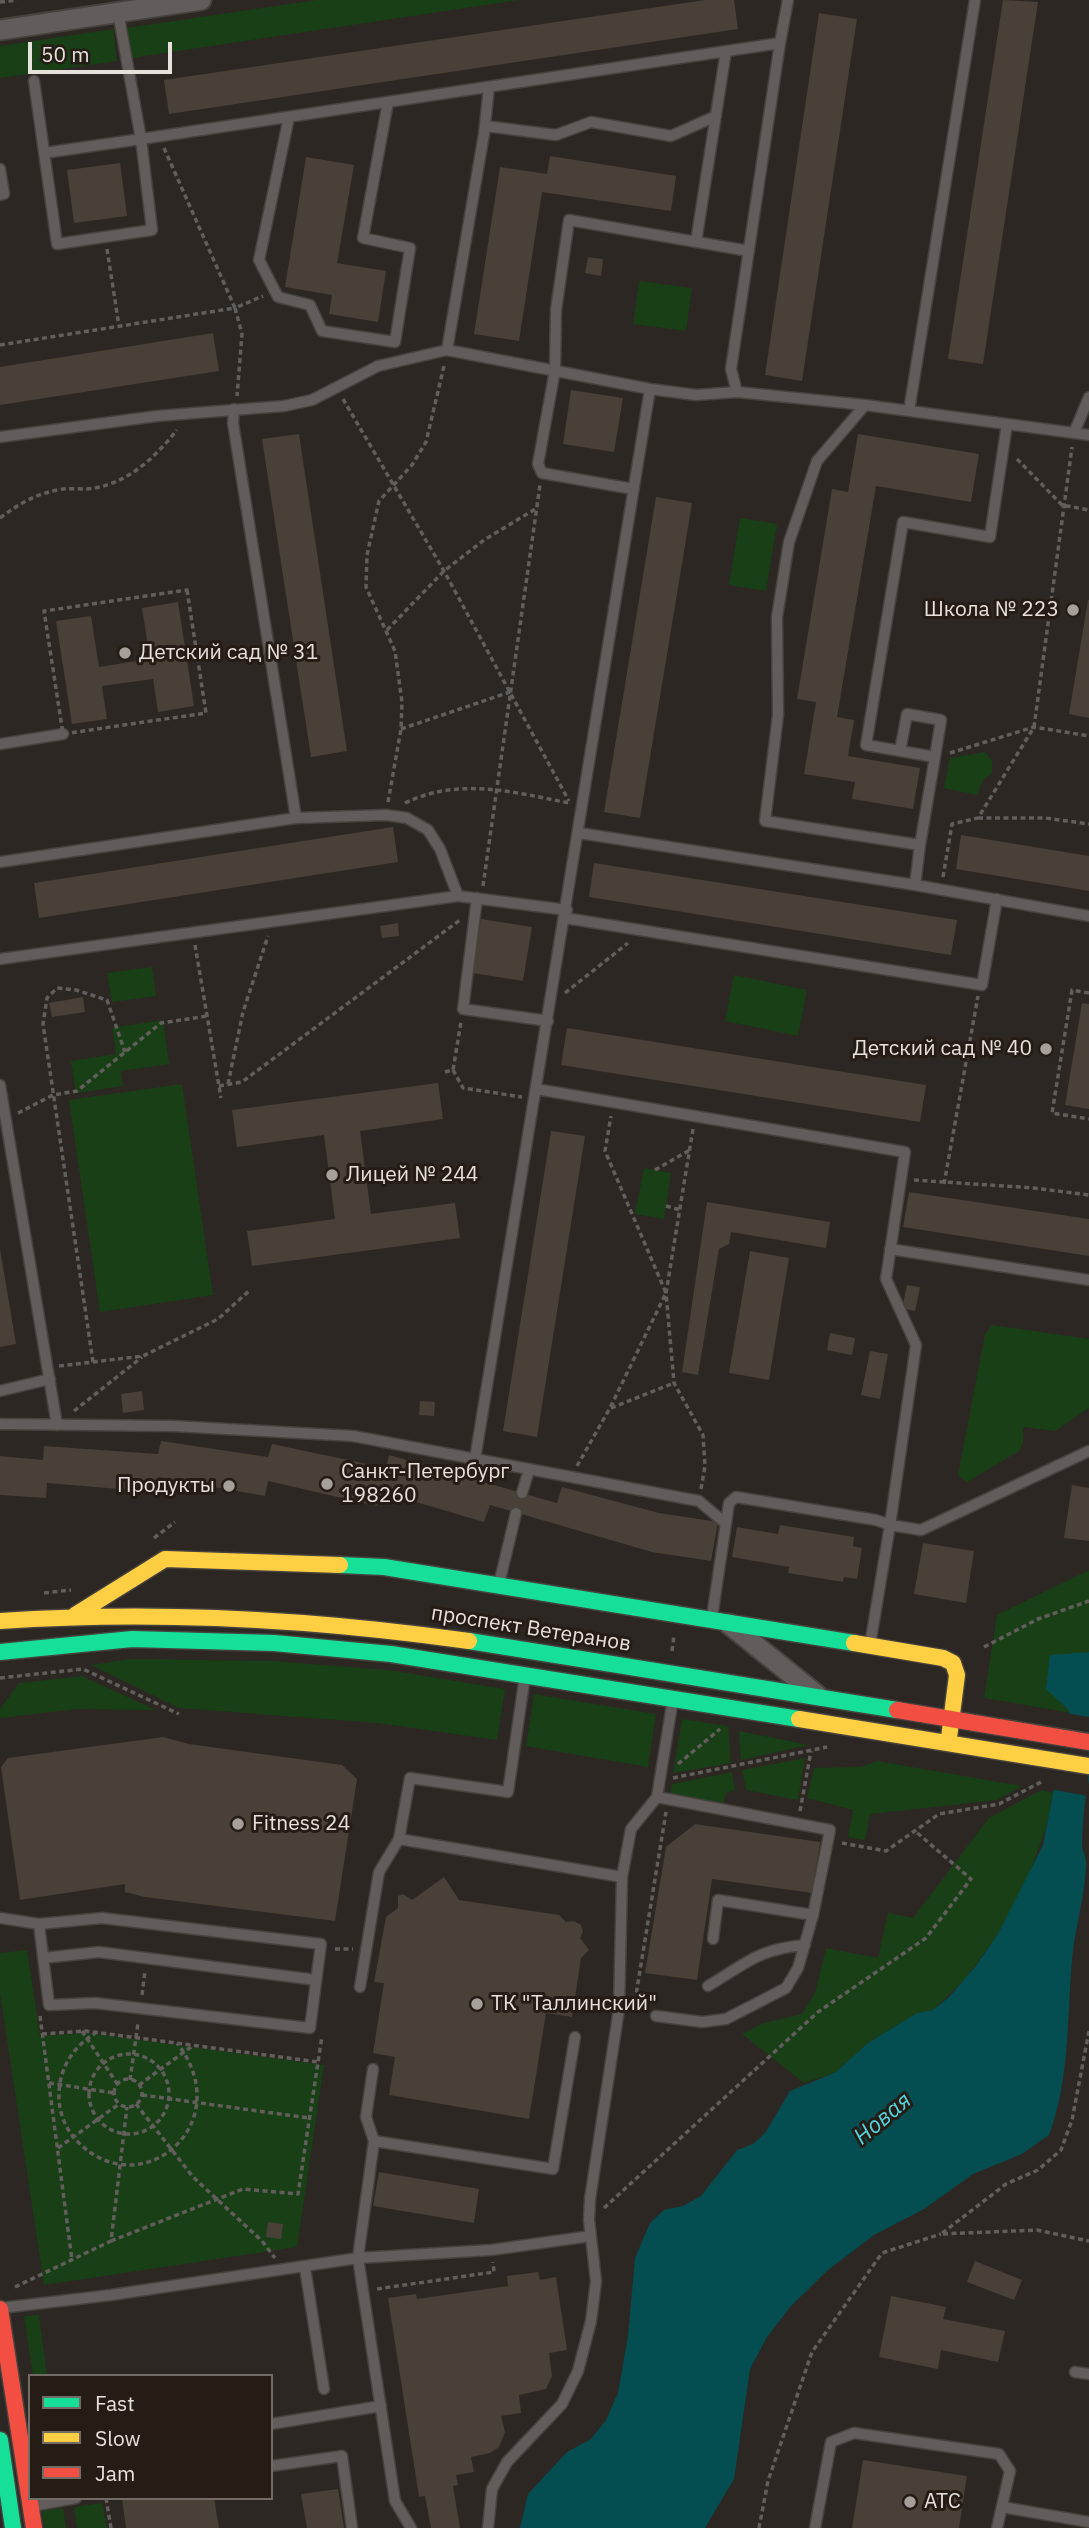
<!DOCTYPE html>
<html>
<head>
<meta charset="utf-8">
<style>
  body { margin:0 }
  #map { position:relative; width:1089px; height:2528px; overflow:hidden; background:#2c2722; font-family:"IBM Plex Sans",sans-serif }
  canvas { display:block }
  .legend { position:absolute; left:28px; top:2374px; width:245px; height:126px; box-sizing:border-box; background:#251d15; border:2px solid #736b65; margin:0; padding:9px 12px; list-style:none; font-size:21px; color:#e7e1dc }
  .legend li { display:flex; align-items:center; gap:14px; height:35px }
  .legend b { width:35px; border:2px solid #736b65 }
  .scale { position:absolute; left:28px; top:42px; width:144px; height:32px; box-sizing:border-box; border:4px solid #e7e1dc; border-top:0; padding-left:9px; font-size:21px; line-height:24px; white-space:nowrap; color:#e7e1dc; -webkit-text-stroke:5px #251d15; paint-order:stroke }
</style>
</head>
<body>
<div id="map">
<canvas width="1089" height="2528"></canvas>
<ul class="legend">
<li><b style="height:9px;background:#16e098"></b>Fast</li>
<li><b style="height:9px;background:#ffcf43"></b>Slow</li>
<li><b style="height:9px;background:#f24e42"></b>Jam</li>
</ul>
<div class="scale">50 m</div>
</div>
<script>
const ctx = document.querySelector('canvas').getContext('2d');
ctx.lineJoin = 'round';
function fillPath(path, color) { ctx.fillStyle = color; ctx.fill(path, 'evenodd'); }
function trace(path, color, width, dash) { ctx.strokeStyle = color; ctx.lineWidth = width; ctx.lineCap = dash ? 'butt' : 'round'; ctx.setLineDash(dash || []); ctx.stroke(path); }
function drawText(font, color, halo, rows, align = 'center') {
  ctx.font = font + ' "IBM Plex Sans",sans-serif'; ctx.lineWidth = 6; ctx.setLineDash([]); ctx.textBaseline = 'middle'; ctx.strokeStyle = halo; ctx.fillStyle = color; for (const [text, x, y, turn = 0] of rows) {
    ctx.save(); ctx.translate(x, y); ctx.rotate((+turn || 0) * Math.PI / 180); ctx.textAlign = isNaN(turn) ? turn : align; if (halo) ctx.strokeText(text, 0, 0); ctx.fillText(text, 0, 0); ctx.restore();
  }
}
const green = new Path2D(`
  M316,0H519L131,58L127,28Z
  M113,29L117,61L0,78V46Z
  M639,281L692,288L686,331L633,324Z
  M740,518L777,524L766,591L729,585Z
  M985,752L992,761V773L983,780L977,795L944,788L950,758Z
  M152,967L156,996L112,1002L107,973Z
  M734,975L807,990L798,1036L725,1021Z
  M163,1020L169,1064L121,1071L123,1086L76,1093L71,1061L116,1054L112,1028Z
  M182,1084L213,1295L100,1312L69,1100Z
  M644,1168L671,1173L664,1219L635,1214Z
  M992,1325L1089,1339V1408L1055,1431L1023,1427V1443L1019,1451L967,1482L958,1475L985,1334Z
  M1089,1570V1716L984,1698L997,1615Z
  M131,1659L272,1661L388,1670L505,1689L497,1740L377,1723L179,1708L91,1665Z
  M82,1676L156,1710L77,1709L0,1718V1709L19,1683Z
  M534,1694L656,1714L648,1767L526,1746Z
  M682,1719L728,1726L731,1763L673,1773Z
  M739,1731L809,1745L741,1760Z
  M805,1758L798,1800L746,1790L742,1770Z
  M877,1761L1022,1786L997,1800L870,1814L865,1840L848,1837L853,1810L807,1798L814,1768L861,1767Z
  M732,1772L735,1790L726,1793L723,1805L670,1795L672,1784Z
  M1041,1790L1053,1793L1046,1828L1029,1875L998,1934L966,1978L933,2010L917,2013L868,2043L836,2072L804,2083L742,2034L763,2023L802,2014L815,1993L826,1948L878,1958L888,1913L913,1918L989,1818Z
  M27,1950L40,2036L87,2033L324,2065L297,2247L44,2285L0,1993V1953Z
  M39,2315L47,2376H33L24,2316Z
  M102,2503L107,2528H77L74,2507Z
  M63,2508L66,2528H45L42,2511Z`);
const water = new Path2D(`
  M1089,1652V1780C1084,1800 1083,1824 1082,1844C1082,1851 1087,1858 1086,1865C1085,1897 1075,1927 1072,1959C1067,2018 1070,2079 1049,2135L1022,2154L973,2174L924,2209L874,2235L828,2270L791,2306L767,2337L750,2369L734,2479L705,2528H520L528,2494L567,2452L591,2439L606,2420L618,2393L628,2336L635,2258L650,2223L664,2210L683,2206L701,2196L737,2150L753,2144L765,2133L790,2091L836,2072L868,2043L917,2013L933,2010L949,1997L975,1967L998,1934L1043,1845L1069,1710L1046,1689L1050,1655Z`);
const pier = new Path2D(`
  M1065,1713L1089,1717L1088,1796L1050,1789Z`);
const building = new Path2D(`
  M705,0H734L738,29L169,114L164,80Z
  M1003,0L1038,2L983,364L948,359Z
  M819,13L857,19L802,381L765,375Z
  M550,156L676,176L671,211L542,192L519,341L474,334L500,167L547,174Z
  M306,157L354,165L337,263L386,271L378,322L329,314L332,295L285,287Z
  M120,163L127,216L74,223L67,170Z
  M588,257L603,259L601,276L585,273Z
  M213,333L219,371L0,405V367Z
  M571,390L623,398L614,452L563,444Z
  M299,434L347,751L311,757L262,439Z
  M858,434L979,454L971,502L876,486L837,717L854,720L848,756L920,768L913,809L852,799L855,782L804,774L816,702L797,699L832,489L848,492Z
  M656,497L692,503L640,818L604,812Z
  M1088,600H1089V718L1069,714Z
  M178,602L194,706L158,712L153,679L102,686L107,719L72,724L56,621L91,616L99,667L150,659L142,608Z
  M393,827L398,862L39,918L34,883Z
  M961,835L1089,856V891L956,869Z
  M594,863L957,920L951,955L589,897Z
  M481,919L532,927L523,981L472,973Z
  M398,923L399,936L382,938L380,926Z
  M83,997L85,1012L52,1017L49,1003Z
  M1082,1003L1089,1004V1109L1065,1105Z
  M567,1028L926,1085L920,1122L561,1065Z
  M438,1083L443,1119L360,1131L371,1214L455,1203L460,1238L252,1266L247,1231L335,1219L324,1135L237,1147L232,1110Z
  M551,1131L585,1136L537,1437L503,1431Z
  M909,1192L1089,1219V1256L903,1227Z
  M707,1202L830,1222L826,1248L731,1232L729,1244L719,1249L698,1375L682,1372Z
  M0,1249L16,1344L0,1347Z
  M750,1251L789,1258L769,1380L729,1373Z
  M907,1285L920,1287L915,1311L902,1308Z
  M830,1333L855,1338L852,1355L827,1350Z
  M870,1351L888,1354L880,1399L861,1395Z
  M142,1391L144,1410L123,1413L121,1394Z
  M420,1401L435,1402L434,1416L419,1415Z
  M161,1441L268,1457L272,1444L386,1468L389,1455L557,1503L562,1487L659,1513L718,1522L711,1561L652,1552L490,1505L484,1522L382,1492L377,1506L268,1481L265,1496L158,1477L155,1492L47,1483L46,1498L0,1495V1456L43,1460L44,1446L158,1454Z
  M1072,1485L1089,1488V1541L1064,1538Z
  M780,1525L854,1537L853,1546L862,1548L857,1579L844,1577L843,1582L788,1573L789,1567L732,1557L737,1527L778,1534Z
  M923,1543L974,1551L966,1603L914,1594Z
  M163,1737L189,1744L342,1765L357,1779L335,1921L145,1897L125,1892V1884L20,1900L1,1767L8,1758Z
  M695,1824L820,1842L812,1893L712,1879L697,1980L645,1973L666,1847Z
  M444,1877L459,1900L559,1915L566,1922L574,1921L581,1925L583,1932L580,1938L589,1950L581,1958L572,2017L546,2013L529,2119L389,2095L395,2057L373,2053L384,1983L374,1982L386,1917L398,1908V1896L403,1894L412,1900Z
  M379,2172L479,2189L474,2223L373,2206Z
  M268,2222L283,2224L281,2239L266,2237Z
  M975,2261L1022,2280L1014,2300L967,2282Z
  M538,2272L540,2280L556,2277L567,2350L549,2353L552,2376L546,2389L519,2395L521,2413L501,2416L505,2432L499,2447L490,2453L471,2457L474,2472L456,2475L458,2485L453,2486L460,2528H431L425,2496L419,2497L388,2298L416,2294L417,2299L508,2286L507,2276Z
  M891,2296L946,2307L943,2319L1005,2331L998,2362L941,2350L938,2369L879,2357Z
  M863,2460L967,2476L959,2528H852Z
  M338,2489L344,2528H307L301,2494Z
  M214,2498L219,2528H126L122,2499Z`);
const path = new Path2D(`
  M0,2L17,0
  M164,148L235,308L263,296
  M107,249L119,326
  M0,345L235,308L242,334L237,396
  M343,399L444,571L569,801
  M1017,459L1062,505L1089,510
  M0,518C20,503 37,493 63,489C73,488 85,490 95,488C131,481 155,457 177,430
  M187,590L206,713L63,734L44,611Z
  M387,630L444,571L484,540L537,508
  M401,729L510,692
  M950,753L1034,727L1089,736
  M388,802L401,729L402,702L395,651L366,587L367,555L379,501L412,465L426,442L444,366
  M405,803C459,777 513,792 569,803
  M978,818H1045L1089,824
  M943,877L952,824L978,818L1034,727L1072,447
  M483,886L540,485
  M195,945L221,1098
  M565,993L628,943
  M1089,993L1072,990L1052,1113L1089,1119
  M453,1070L463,1088L522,1097
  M445,1072L453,1070L461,1022
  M228,1084L243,1012L268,936
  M219,1086L242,1082L460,920
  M18,1113L53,1095L77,1091L161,1023L207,1016
  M693,1129L666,1293L674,1383L703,1435L705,1466L701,1489
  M655,1170L690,1150
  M914,1180L1034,1188L1089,1195
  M944,1184L978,996
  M666,1206L681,1210
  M93,1362L43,1024L47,998L57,988L76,990L107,1000L125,1052
  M59,1366L143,1356L218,1319L250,1290
  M611,1408L674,1383
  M74,1411L142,1357
  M577,1466L610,1408L666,1293L605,1151L611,1116
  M154,1538L175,1522
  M44,1593L71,1590
  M984,1647L1038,1619L1089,1601
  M672,1651L674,1635
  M0,1678L83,1669L179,1714
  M678,1764L720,1729
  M673,1778L827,1747
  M800,1811L811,1751
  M842,1843L886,1851L939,1814L999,1804L1043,1781
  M335,1949H353
  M142,1995L145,1971
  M635,2001L666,1812
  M40,2016L72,2260
  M82,2031L118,2085
  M1089,2031L1072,2120L1061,2150L1038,2170L1006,2184L941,2234L1037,2230L1089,2241
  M97,2032C74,2046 60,2066 59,2093C58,2110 65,2129 77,2141C140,2207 240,2124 177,2043
  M42,2034L86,2031L318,2062
  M89 2094a40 40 0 1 1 80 0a40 40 0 1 1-80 0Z
  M114 2093a14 14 0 1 1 28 0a14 14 0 1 1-28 0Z
  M130,2080L138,2023
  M49,2083L114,2093
  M139,2085L191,2047
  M142,2095L309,2118
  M136,2104L193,2177L262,2241L275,2258
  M58,2148L119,2104
  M604,2208L818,2012L926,1938L971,1879L915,1831
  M111,2241L243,2189L298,2194L322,2036
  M15,2287L111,2241L127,2107
  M377,2289L494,2272L493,2262
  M106,2498L111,2528
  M759,2528L768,2481L812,2352L882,2253L941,2234`);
const lane = new Path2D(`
  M118,12L141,139L780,43L788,0
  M34,81L57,244L152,230L141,139L44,153
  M289,117L259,260L278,297L310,305L322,331L395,342L410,248L363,238L388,102
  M485,126L556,135L591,122L671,136L716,116
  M0,169L4,194L0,195
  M696,242L726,51
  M447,350L484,134L489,87
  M737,392L731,369L780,43
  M234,409L233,423L296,818
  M909,411L975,0
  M1007,424L990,537L903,522L866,745L935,757L920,845L765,821L778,715L777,617L789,542L817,461L865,405L1074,433L1089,397
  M1074,433L1089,435
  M0,437L157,416L284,406L312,400L378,366L447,350L650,389
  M633,489L542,473L538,464L555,370L556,310L569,220L749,251
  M0,744L63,734
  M900,751L907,714L941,720L935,757
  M579,833L915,885
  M920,845L915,885L1089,916
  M0,862L296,818L386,815L407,818L428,830L440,849L458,896L567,910
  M477,898L463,1009L548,1021
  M565,918L982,985L997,899
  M0,959L458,896
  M0,1085L57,1425
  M536,1089L905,1152L886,1279L916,1345L890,1525L876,1520L736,1497L729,1503L712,1617
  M890,1249L1089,1280
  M0,1391L50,1379
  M0,1424L173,1426L353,1436L699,1501L725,1523
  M475,1459L650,389L696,395L737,392L865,405
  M522,1493L529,1470
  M499,1584L516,1513
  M870,1645L890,1525L921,1530L1089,1451
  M525,1676L508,1792L410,1778L399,1839L622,1877
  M657,1797L830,1830L813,1915L718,1900L713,1939
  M0,1918L39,1924L102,1918L321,1944L310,2028L95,2003L49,2005L39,1924
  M43,1958L99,1952L316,1980
  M708,1986C747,1963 758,1949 805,1945
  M360,1987L379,1872L399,1839
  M656,2016L702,2022L726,2019L786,1988L798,1968L813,1915
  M373,2069L366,2117L374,2141
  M305,2268L324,2389
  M1,2308L111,2295L358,2258L491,2250L591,2236
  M1075,2372L1089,2374
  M271,2424L381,2406
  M271,2466L342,2456L352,2528
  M32,2506L76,2498
  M1002,2507L1089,2522
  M411,2528L395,2501L358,2258L374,2141L553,2169L575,2037
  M488,2528L492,2489L507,2462L562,2404L578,2371L591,2321L596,2281L589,2220L590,2199L619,2009L622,1877L631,1829L657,1797L673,1699
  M815,2528L831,2442L854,2433L999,2454L1010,2471L997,2528`);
const street = new Path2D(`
  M0,30L201,0
  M729,1624L817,1695`);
const fast = new Path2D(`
  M340,1565L384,1567L854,1643
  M469,1641L897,1710
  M0,1652L132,1639L274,1643L391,1654L799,1719
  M0,2440L13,2528`);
const slow = new Path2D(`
  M75,1615L165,1559L340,1565
  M0,1621C158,1610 313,1619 469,1641
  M854,1643L943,1658L953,1663L957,1675L949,1738
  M799,1719L1089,1766`);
const jam = new Path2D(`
  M897,1710L1089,1742
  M0,2309L34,2528`);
const markers = [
  [1073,610,7,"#a6a09b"],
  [125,653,7,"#a6a09b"],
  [1046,1049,7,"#a6a09b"],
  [332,1175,7,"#a6a09b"],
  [327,1484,7,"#a6a09b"],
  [229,1486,7,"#a6a09b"],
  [238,1824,7,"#a6a09b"],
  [477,2004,7,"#a6a09b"],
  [910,2502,7,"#a6a09b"]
];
const poiNames = [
  ["Школа № 223",1059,610,"right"],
  ["Детский сад № 31",139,653],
  ["Детский сад № 40",1032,1049,"right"],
  ["Лицей № 244",346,1175],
  ["Санкт-Петербург",341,1472],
  ["198260",341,1496],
  ["Продукты",215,1486,"right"],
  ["Fitness 24",252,1824],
  ["ТК \"Таллинский\"",491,2004],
  ["АТС",924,2502]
];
const streetNames = [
  ["проспект Ветеранов",531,1629,9]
];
const waterNames = [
  ["Новая",883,2119,-40]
];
fillPath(green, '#193f16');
fillPath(water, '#044e52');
fillPath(pier, '#2c2722');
fillPath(building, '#494037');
trace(lane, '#46423e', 13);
trace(street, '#46423e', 23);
trace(fast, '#46423e', 19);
trace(slow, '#46423e', 19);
trace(jam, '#46423e', 19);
trace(path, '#625e5c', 3.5, [5, 3.5]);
trace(lane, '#625d5a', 10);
trace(street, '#625d5a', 19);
trace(fast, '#16e098', 16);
trace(slow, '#ffcf43', 16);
trace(jam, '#f24e42', 16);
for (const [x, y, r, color] of markers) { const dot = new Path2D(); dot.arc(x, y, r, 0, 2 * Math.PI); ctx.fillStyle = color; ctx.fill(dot); trace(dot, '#251d15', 2.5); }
drawText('21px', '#e7e1dc', '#251d15', poiNames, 'left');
drawText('21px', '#e7e1dc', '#251d15', streetNames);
drawText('italic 23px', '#51d5e0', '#251d15', waterNames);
</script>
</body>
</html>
